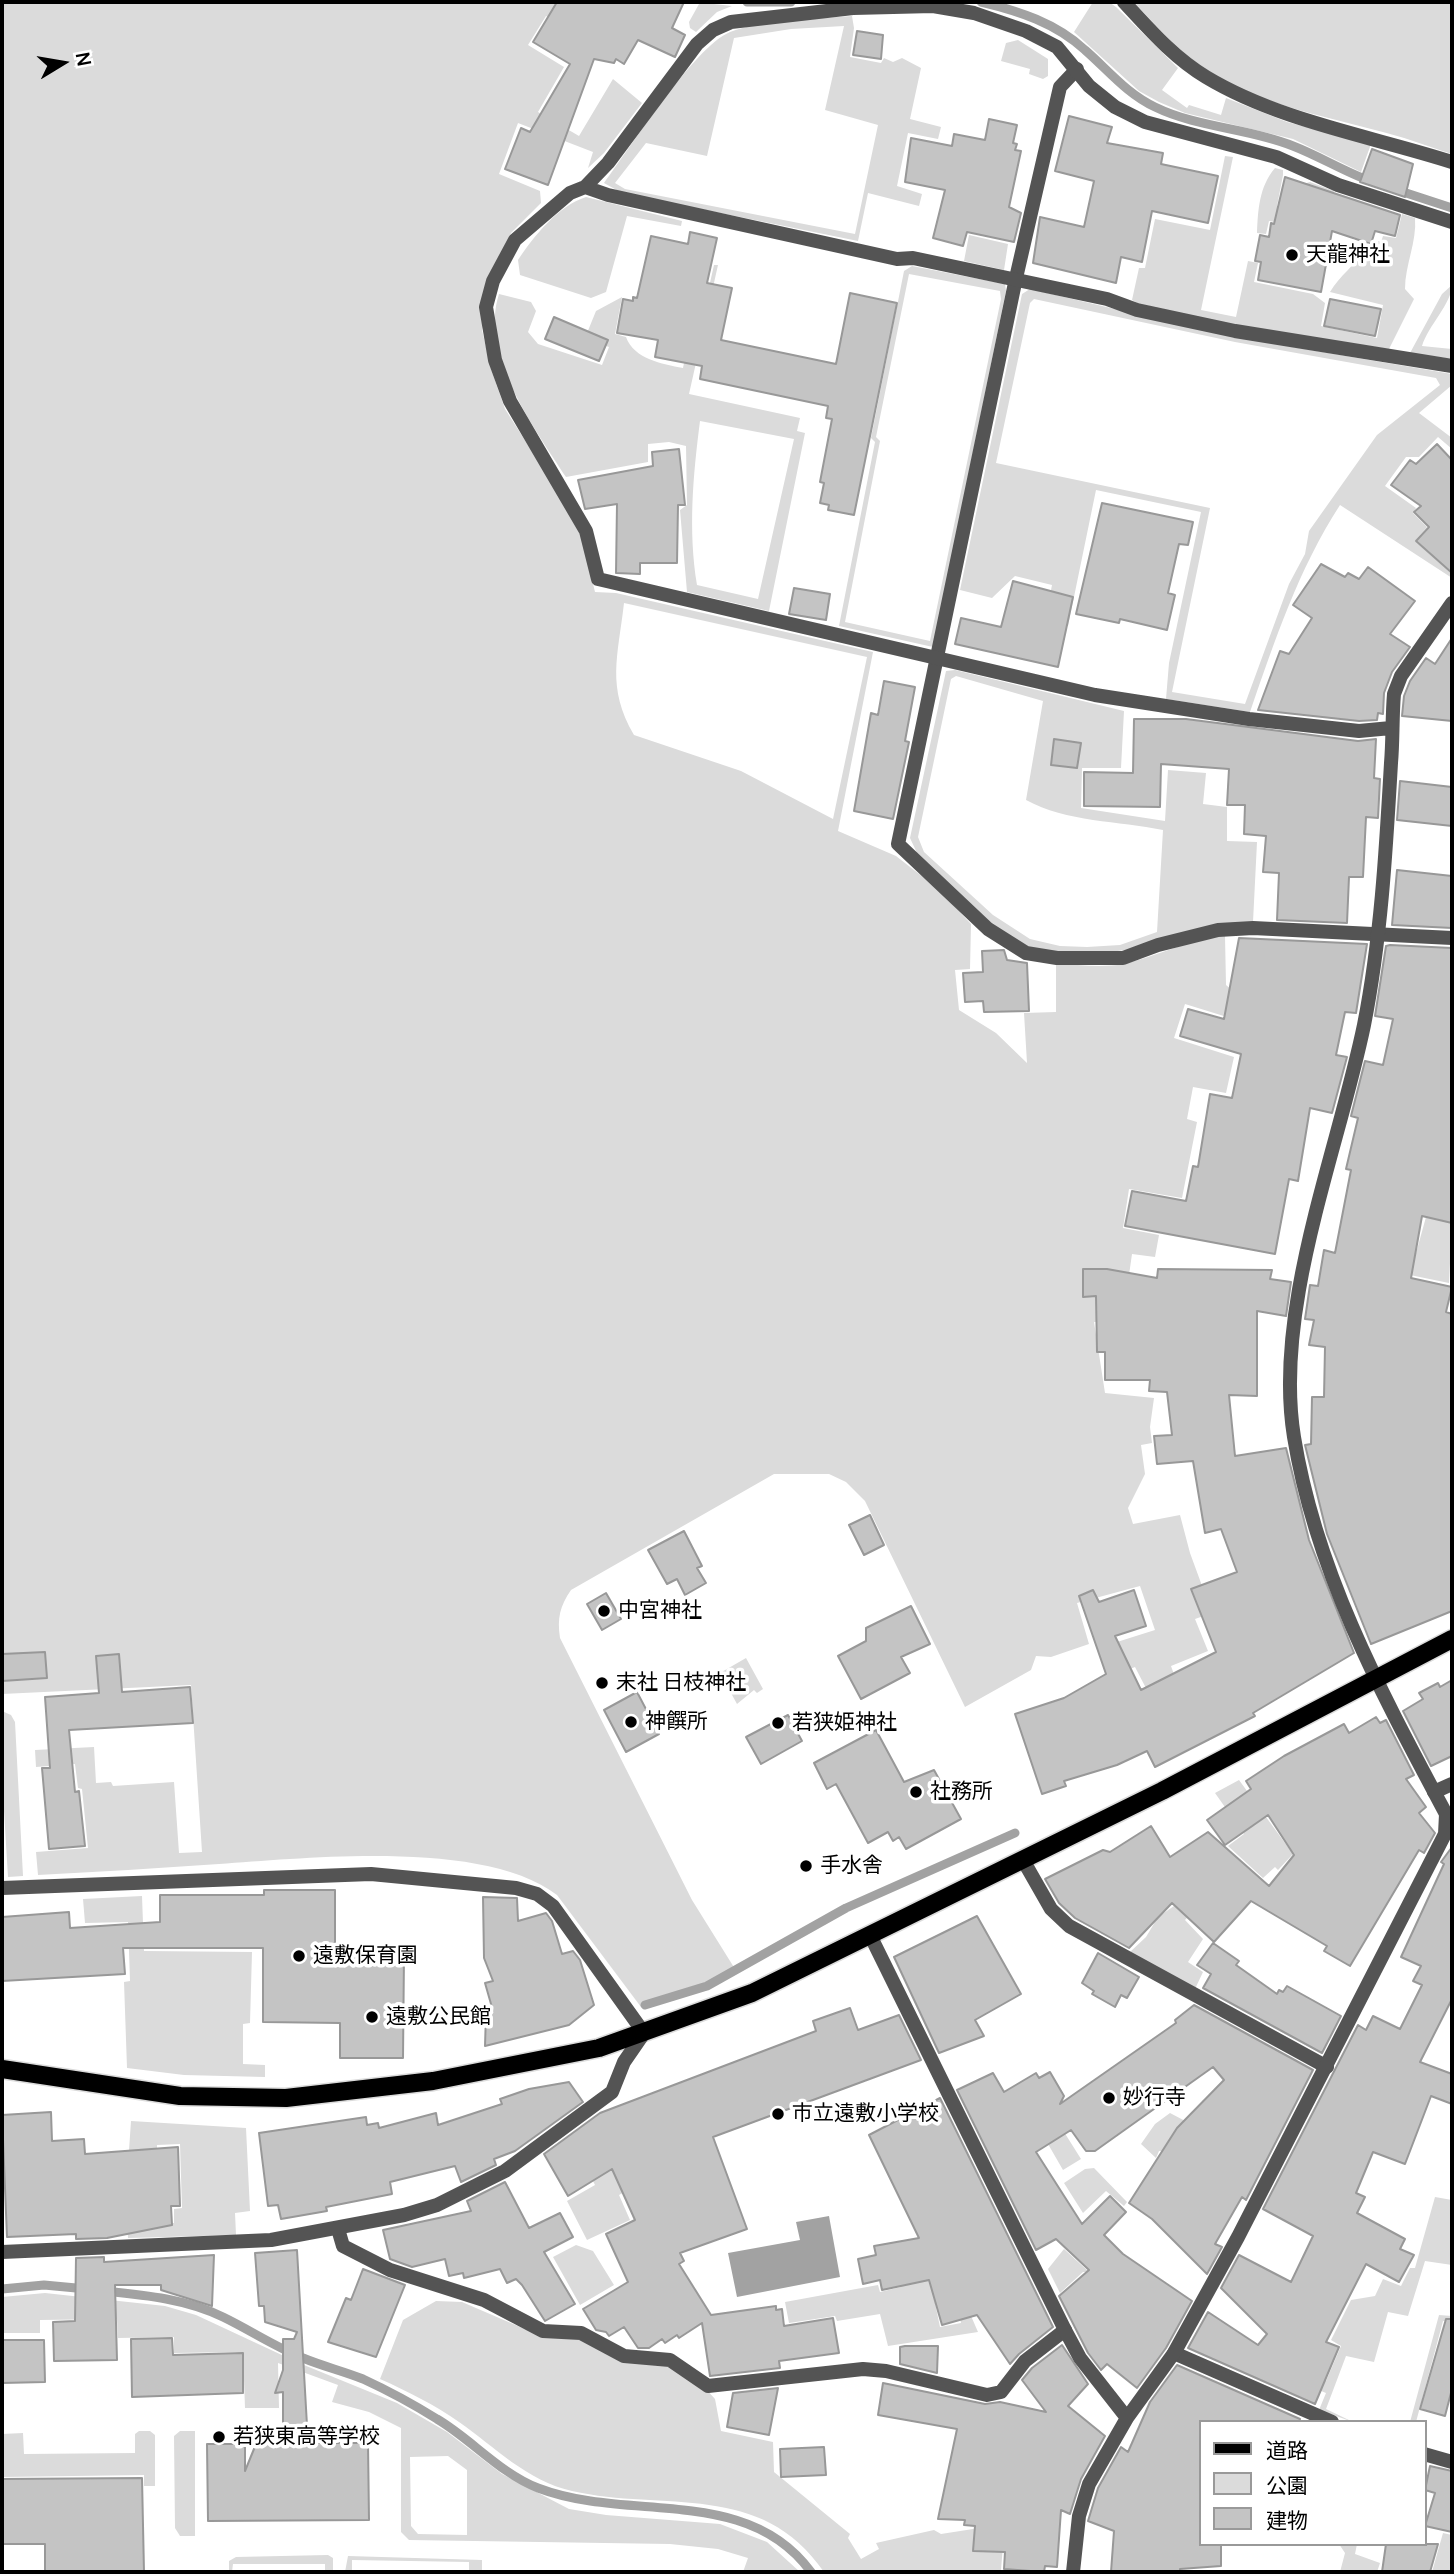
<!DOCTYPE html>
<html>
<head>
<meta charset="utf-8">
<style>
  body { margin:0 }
  #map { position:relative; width:1454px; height:2574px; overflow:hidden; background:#fff; font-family:Manrope,"Noto Sans JP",sans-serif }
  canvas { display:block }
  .frame { position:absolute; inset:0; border:4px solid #000; pointer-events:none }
  .legend { position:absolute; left:1199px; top:2420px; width:228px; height:126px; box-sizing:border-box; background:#fff; border:2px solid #999; margin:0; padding:9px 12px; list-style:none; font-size:21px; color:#000 }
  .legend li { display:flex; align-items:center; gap:14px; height:35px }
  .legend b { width:35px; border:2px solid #999 }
  .north { position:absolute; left:28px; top:28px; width:70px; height:70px; -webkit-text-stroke:5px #fff; paint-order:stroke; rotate:79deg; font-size:19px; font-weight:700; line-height:28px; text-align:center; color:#000 }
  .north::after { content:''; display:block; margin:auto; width:24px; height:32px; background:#000; clip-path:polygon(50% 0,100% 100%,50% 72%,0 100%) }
</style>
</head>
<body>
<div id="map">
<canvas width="1454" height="2574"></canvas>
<div class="frame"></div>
<ul class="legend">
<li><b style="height:9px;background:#000"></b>道路</li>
<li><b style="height:19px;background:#dbdbdb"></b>公園</li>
<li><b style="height:19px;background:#c4c4c4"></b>建物</li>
</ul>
<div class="north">N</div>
</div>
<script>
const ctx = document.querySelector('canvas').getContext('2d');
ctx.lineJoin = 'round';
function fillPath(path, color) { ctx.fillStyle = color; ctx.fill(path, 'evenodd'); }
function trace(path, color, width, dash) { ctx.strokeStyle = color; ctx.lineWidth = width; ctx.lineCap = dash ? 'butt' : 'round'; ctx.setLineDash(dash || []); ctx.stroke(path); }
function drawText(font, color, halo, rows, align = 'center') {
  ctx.font = font + ' Manrope,"Noto Sans JP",sans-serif'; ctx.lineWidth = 7; ctx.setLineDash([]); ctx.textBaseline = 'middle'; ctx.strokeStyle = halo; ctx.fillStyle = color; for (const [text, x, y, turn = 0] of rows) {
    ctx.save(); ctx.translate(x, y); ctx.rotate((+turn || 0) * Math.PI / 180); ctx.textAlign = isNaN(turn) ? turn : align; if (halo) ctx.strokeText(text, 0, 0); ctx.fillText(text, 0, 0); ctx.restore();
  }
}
const green = new Path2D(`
  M2,2H588L572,29L546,16L528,45L564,67L538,112L579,136L613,79L642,103L604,153L588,168L593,152L518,123L499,174L540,191L541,203L511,233L489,284L482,330L491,369L505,409L563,500L582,538L595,592L616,593L873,652L838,831L896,856L937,888L971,924L970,969L955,970L959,1010L996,1033L1027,1063L1024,1013L1056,1012V963C1078,965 1102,968 1123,964C1158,956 1190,939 1225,936L1226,985L1233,991L1227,1017L1185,1004L1174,1038L1234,1057L1226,1093L1193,1087L1187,1119L1197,1122L1182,1198L1129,1189L1123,1228L1159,1235L1155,1257L1132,1254L1125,1303L1127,1321L1094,1322L1105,1393L1154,1398L1150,1427L1152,1443L1141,1445L1145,1474L1128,1508L1133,1524L1180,1515L1190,1553L1212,1613L1195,1619L1208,1651L1171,1666L1176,1680L1148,1692L1135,1667L1130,1669L1117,1642L1155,1630L1140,1586L1077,1603L1089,1644L1051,1657L1036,1656L1031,1670L965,1707L865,1501L846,1482L829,1474H774L571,1590C560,1606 557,1618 560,1638L692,1900L735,1969L694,1989L641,2007L557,1895C484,1839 308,1858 219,1864C158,1868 98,1872 38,1875L36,1852L88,1848L82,1789L78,1788L75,1764L36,1767L35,1750L94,1747L96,1783L111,1782L113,1786L174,1782L179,1853L202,1852L191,1685L2,1694ZM624,603L867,657L833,819L741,771L634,735C606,687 618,656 624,603Z
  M696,2L732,6L717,12L696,32L690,28L689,22L699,4Z
  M1093,2H1109L1116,7L1178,68L1162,90L1187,108L1189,105L1221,115L1226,98L1287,122L1371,144L1361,172L1293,139L1185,113L1159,102L1139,91L1074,32Z
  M1134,2H1452V154C1427,146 1401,136 1375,130C1319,115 1259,104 1209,71C1180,53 1157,27 1134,2Z
  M852,16L854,28L850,57L881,63L884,58L893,62L902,58L921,68L910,119L941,127L938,139L908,133L897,186L922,194L919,206L868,193L858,241L622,193L604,183C630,148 694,47 730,32C764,19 815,19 852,16ZM844,26L825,110L878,125L855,234L625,189L615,183L646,143L707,156L734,38L791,29Z
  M1018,40L1048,59V76L1043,79L1029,74L1030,69L1001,61L1006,43Z
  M1225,156L1233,157L1201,310L1236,317L1248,261L1258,263L1254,282L1313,294L1325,303L1321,326L1377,338L1383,305L1330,292C1340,275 1355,266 1365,248L1371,249L1374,240L1381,242L1383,236L1396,238L1402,214L1415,218C1417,242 1405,265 1405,289L1414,299L1389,349L1239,326L1139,304L1132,300L1139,268H1145L1155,219L1210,230Z
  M1275,168L1283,170V175L1277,206L1297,210L1303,184L1310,182L1334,191L1320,230L1269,221L1266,234L1257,233C1258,210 1259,187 1275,168Z
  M586,197L682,221L681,226L627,216L606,292L591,298L520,275L518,260C534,236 558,206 586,197Z
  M969,235L1008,244L1004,270L964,261Z
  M714,265H718L689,394L800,418L797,431L805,433L769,611L687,592L680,510L687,505L686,446L669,442L648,444V462L566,477C535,429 479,354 499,294L531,302L536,311L528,332L538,344L602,365L609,347L585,338L596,311L622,297L615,334L626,337C634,359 662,364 683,368L694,313L707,296ZM700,421L794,439L758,599L697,585C688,530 693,476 700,421Z
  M912,266L1005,284L1006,291L933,647L839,626L875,442L871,438L904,271ZM909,274L1000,291L1001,299L930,641L845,622L880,441L876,437Z
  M1452,285C1452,303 1428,326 1422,346L1452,349V359L1410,353L1442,294Z
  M1030,289L1234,337L1452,374V385L1419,413L1452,438V449L1438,437L1419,457H1406L1385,486L1416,508L1413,513L1427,527L1415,541L1452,574V578L1340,505C1298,570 1275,640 1250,712L1166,699L1169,663L1201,512L1096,490L1068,626L1045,621L1052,585L1015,576L992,598L960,590L1022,294ZM1034,299L1235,342L1436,378L1440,385L1377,435L1309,531L1305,554L1289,584L1245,704L1172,692L1210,508L996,463L1030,303Z
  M955,670L1124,711L1121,768H1082L1081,808L1165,821L1168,770L1206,773L1203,804L1227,807V841L1257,842L1253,922C1196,935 1080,970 1027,946C984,926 952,884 917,853L910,838L946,671ZM956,676L1043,701L1026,800C1066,822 1119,821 1163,830L1157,932L1120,945L1087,947L1060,946L1030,939L993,915L924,852L918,837L951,679Z
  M1426,1217L1452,1223L1449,1283L1410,1275Z
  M746,1658L763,1689L757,1693L754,1690L737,1704L720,1673Z
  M2,1711L11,1715L15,1722L23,1876L8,1877L2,1778Z
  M1239,1780L1293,1854L1278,1870L1275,1867L1263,1878L1228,1846L1244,1834L1215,1793Z
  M1190,1895L1194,1910L1185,1920L1203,1939L1188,1962L1203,1972L1195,1989L1130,1952L1146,1937L1158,1917Z
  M142,1896L144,1951L252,1952L250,2023L243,2024V2064L265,2065V2077L184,2075L127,2068L124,1982L130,1981L128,1922L85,1923L83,1899Z
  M1049,2108L1081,2159L1063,2170L1033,2118Z
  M1170,2113L1189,2123L1182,2139L1172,2135L1164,2151H1159L1156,2158L1141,2144L1155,2124Z
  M131,2121L246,2128L250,2211L235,2213L236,2235L128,2238L127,2224L174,2223V2209L182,2208L180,2144L157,2145V2164L128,2165Z
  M629,2155L643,2182L619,2195L630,2220L587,2240L567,2201L595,2185L591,2177Z
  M1094,2168L1127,2202L1124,2206L1106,2191L1083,2213L1064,2183L1085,2169Z
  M1435,2197L1452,2200V2265L1425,2261L1408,2316L1388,2312L1374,2362L1346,2356L1326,2409L1353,2422L1319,2410L1326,2393L1307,2385L1311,2375L1326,2381L1341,2346L1331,2340L1351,2300L1375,2296L1383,2279L1401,2286L1410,2268H1415Z
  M576,2245L593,2251L614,2285L580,2305L553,2257Z
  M1064,2249L1089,2272H1083L1060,2293L1048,2269Z
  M943,2275L952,2299L935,2303L940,2327L961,2323L959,2312L968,2309L978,2332L888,2346L880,2314L837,2321L835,2316L789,2323L785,2302L878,2285L880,2292L901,2287L900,2280Z
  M45,2293L165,2306L196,2315L299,2363L397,2403L447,2432L502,2474L569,2509L606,2515L720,2524L767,2542L800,2572H743L748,2558L718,2549L670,2544L409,2540L401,2532V2428L369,2412L332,2402L338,2385L278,2363L279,2408H245L243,2352L174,2353V2337L118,2338L117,2319L40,2320V2333H2V2297ZM448,2456L467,2470V2535L418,2534L411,2526L410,2457Z
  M436,2301L462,2302L541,2336L576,2337L670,2366L706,2389L715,2399L721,2431L773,2442L774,2472L850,2534L848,2538L861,2559L879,2549L876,2543L934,2530L941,2534L973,2529L1004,2533L1001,2570L824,2572C761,2480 664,2512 572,2491C527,2481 495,2447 459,2422C435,2405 407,2391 380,2379L403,2320Z
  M1439,2315L1452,2316V2321H1443L1416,2422H1410Z
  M139,2431H150L155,2435V2486H144V2475L2,2477V2434L23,2433L24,2454L135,2453V2434Z
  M180,2431H195V2536H180L175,2528L174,2436Z
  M1443,2533L1452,2535V2572H1432Z
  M1339,2544H1357L1355,2554L1380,2563L1377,2572H1340L1345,2553Z
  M328,2555L333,2558V2572H325V2564H233L232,2572H229V2561L236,2557Z
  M348,2556L482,2560V2572H469V2562L352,2560V2572H345Z`);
const water = new Path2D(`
  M829,2216L840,2277L737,2297L728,2253L800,2240L796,2222Z`);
const stream = new Path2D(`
  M747,2H791
  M981,2C1019,11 1056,23 1085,50C1108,70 1127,94 1155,107C1198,128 1249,128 1293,146C1319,156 1343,171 1370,181
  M1397,190L1452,208
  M645,2005L707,1986L846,1908L1015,1833
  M2,2289L44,2285L87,2289
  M104,2291C144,2295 187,2299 223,2317C250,2330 275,2347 303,2358C322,2366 343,2371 363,2379C389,2391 413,2404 437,2419C471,2439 501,2474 538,2488C629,2523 747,2484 811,2572`);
const building = new Path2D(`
  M557,2H684L672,28L685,35L675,57L638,40L624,64L616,59L614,63L594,59L548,185L505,169L521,128L530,132L570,64L533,42Z
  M857,31L883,35L881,59L853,55Z
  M1069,116L1112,127L1107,143L1163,153L1161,164L1218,176L1208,223L1152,211L1142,262L1121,257L1116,283L1033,263L1040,217L1084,227L1094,181L1055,171Z
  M989,119L1017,125L1013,143L1017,144L1015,150L1021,151L1009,207L1021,213L1014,242L967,232L963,246L933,238L945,190L905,182L911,138L952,146L954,134L985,140Z
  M1372,149L1413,164L1405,197L1360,182Z
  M1285,177L1400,215L1395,236L1375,231L1371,244L1332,231L1321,292L1258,280L1261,262L1255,261L1260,235L1269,237L1271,223L1274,224Z
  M690,232L717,238L707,283L732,288L721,340L836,364L850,293L897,303L854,515L828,510L829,505L820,503L824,483L820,482L832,419L826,418L828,406L700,379L702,366L655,357L658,340L617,333L623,299L633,301V297L637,298L651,236L688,244Z
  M1330,299L1381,309L1375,336L1324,326Z
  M554,317L608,340L599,361L545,339Z
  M1437,444L1452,460V573L1416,541L1429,527L1414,512L1421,506L1391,485L1410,460L1416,464Z
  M679,449L685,505H678L677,563H640V574L616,573L617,504L585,509L578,480L653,466L652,452Z
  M1102,503L1193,522L1188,545L1179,544L1168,593L1175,595L1167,630L1120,619L1119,623L1076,614Z
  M1321,564L1345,577L1348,573L1359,579L1368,567L1415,601L1390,634L1410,647L1392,672L1384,693L1383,714L1378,713L1377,720L1359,721L1258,710L1280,651L1289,654L1312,618L1293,605Z
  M1013,581L1073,597L1058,667L955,644L961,618L1001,627Z
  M794,588L830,594L826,620L789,614Z
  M1452,638V721L1402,716L1404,696L1410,681L1426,658L1435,664Z
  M884,681L915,687L905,741L909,742L893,819L854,811L871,713L878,715Z
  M1134,719H1186L1358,741L1376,739L1374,778L1380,779L1378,818L1366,817L1363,877H1349L1347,923L1277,920L1279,873L1263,872L1266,836L1244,834L1245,805H1227L1229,769L1161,764L1160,807L1084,806V772L1133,773Z
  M1054,739L1081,743L1077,768L1051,765Z
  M1400,781L1452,787V826L1397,820Z
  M1397,870L1452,876V928L1392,925Z
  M1239,938L1367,944L1356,1013L1345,1012L1336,1055L1347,1057L1332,1113L1310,1108L1298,1181L1289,1179L1275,1254L1125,1226L1132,1191L1186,1201L1193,1166L1198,1167L1210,1094L1232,1098L1241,1054L1180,1036L1188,1009L1224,1019Z
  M1390,945L1452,948V1223L1422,1216L1411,1278L1452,1287L1446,1312L1452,1314V1611L1371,1644L1327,1534L1305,1445L1311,1444L1312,1397H1324L1325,1347L1309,1345L1314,1320L1305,1319L1310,1285L1318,1286L1324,1250L1335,1253L1351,1170L1346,1169L1358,1118L1351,1116L1365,1061L1383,1065L1393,1019L1375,1016L1386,946Z
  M1004,950L1007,960L1027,963L1029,1011L984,1012L983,1001L965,1002L963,973L983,972L982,951Z
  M1083,1269H1107L1157,1278L1158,1269L1272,1270L1270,1279L1291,1282L1286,1316L1257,1311V1396L1229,1395L1235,1456L1286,1448L1309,1540L1354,1653L1253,1713L1255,1716L1155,1767L1147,1751L1117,1765L1064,1781L1066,1786L1042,1794L1015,1714L1064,1698L1106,1674L1079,1596L1093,1590L1099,1602L1134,1590L1146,1626L1115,1636L1141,1690L1216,1652L1191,1589L1237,1572L1221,1529L1205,1533L1193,1461L1157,1464L1154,1436L1172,1435L1167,1392L1149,1391L1150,1380H1105V1352H1097L1096,1296L1083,1297Z
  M870,1515L884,1545L864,1555L849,1525Z
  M684,1531L702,1566L697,1568L706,1583L685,1595L677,1579L667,1584L648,1550Z
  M606,1593L621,1619L602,1630L587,1604Z
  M911,1606L930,1644L901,1657L910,1673L861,1699L838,1656L866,1641V1628Z
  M45,1652L47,1678L2,1681V1654Z
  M119,1654L122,1692L190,1687L193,1723L69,1730L75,1792L79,1791L85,1846L49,1849L42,1768H50L45,1697L99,1693L96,1656Z
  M1452,1680V1756L1431,1766L1403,1711L1423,1699L1419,1693L1438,1683L1440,1687Z
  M637,1692L659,1734L626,1752L604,1710Z
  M788,1715L802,1741L761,1764L746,1737Z
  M1376,1717L1380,1723L1386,1720L1414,1775L1406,1779L1426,1807L1419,1813L1435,1833L1424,1853L1419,1850L1350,1966L1324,1951L1327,1946L1251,1901L1214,1942L1172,1903L1129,1948L1075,1918L1059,1903L1045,1879L1103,1850L1110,1852L1151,1826L1170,1857L1208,1832L1269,1886L1294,1855L1268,1815L1225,1845L1207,1820L1251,1789L1246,1781L1284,1756L1344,1724L1349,1733Z
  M876,1730L904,1782L934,1770L961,1819L906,1849L899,1837L893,1841L888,1832L868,1843L836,1784L827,1789L814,1763Z
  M1452,1847V1999L1420,2062L1452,2074V2104L1431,2096L1405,2164L1373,2152L1356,2193L1365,2197L1357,2213L1405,2239L1400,2249L1414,2255L1399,2282L1366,2264L1326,2342L1339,2347L1315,2404L1188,2348L1208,2312L1258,2345L1267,2334L1221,2288L1239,2255L1291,2282L1313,2236L1263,2209L1358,2025L1366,2030L1373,2016L1400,2029L1422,1985L1413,1981L1421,1966L1401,1957L1444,1864L1441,1862Z
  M264,1890H335V1955H404L403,2058H340V2023L263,2022V1948H123L125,1974L2,1981V1917L69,1912L70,1928L160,1922V1895H264Z
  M483,1897L517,1898L518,1921L546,1913L552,1921L562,1954L573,1951L580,1960L594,2005L569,2025L485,2046L486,2013L493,2011L485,1983L493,1981L484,1958Z
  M977,1916L1021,1994L975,2020L984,2036L939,2053L894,1957Z
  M1213,1943L1239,1961L1236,1965L1277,1994L1279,1990L1283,1992L1287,1986L1341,2016L1322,2053L1203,1988L1211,1974L1197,1965Z
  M1098,1953L1139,1977L1127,1998L1121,1995L1115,2007L1092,1994L1094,1991L1082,1983Z
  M1194,2005L1313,2070L1246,2200L1242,2197L1215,2244L1222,2247L1207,2274L1152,2219L1129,2203L1177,2128L1224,2080L1213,2067L1095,2151H1086L1071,2130L1036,2152L1082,2224L1110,2196L1126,2212L1104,2235L1123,2254L1192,2301L1166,2348L1137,2388L1107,2364L1101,2370L1088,2353L1059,2296L1089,2270L1056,2239L1036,2250L957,2090L993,2073L1004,2092L1036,2073L1039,2078L1050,2072L1064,2096L1060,2104L1176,2023L1175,2020Z
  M850,2008L858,2030L899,2015L921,2060L713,2137L747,2229L680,2253L684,2261L679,2264L711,2315L776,2306V2310L782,2309L784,2326L833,2318L839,2353L779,2361L780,2368L710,2376L702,2323L679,2338L677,2335L665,2343L662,2339L649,2348H638L624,2327L609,2336L606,2332L596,2330L583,2309L628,2282L606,2234L635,2220L612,2169L568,2196L544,2154L600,2113L816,2031L813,2021Z
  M569,2082L583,2102L515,2151L494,2159L496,2165L461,2182L455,2166L390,2182L392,2194L326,2207L327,2211L281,2219L278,2205L268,2206L259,2133L366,2117L367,2125L378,2123L379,2128L436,2113L438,2125L502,2104L500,2099L529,2089Z
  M940,2098L1053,2327L1019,2354L1010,2364L977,2315L942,2325L929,2280L882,2290L880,2280L863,2284L858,2259L876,2255L874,2246L919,2238L869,2135Z
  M51,2112L52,2141L84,2139L85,2154L178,2147L180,2206H171L172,2225L107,2238L76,2239V2234L7,2237L2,2115Z
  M505,2182L529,2228L560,2213L573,2237L544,2252L575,2304L545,2321L522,2285L516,2279L507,2283L500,2269L464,2278L463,2273L449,2276L445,2259L412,2267L390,2259L383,2230L471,2211L467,2201Z
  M297,2250L308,2443H368L369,2520L208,2521L207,2444H245V2471L256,2444L283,2443V2392L275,2393L283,2370V2339H294L297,2332L265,2322L264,2306H259L255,2253Z
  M214,2255L212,2306L161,2290V2285H115L117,2360L54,2361L53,2322L75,2321L76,2258L104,2257V2262Z
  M363,2269L405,2285L376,2357L328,2342L346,2298L351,2300Z
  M1446,2319H1452V2389L1445,2416L1420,2409Z
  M172,2338L173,2355L243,2353V2393L132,2397L131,2339Z
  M2,2340H44L45,2382L2,2383Z
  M1062,2345L1088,2384L1068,2406L1105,2436L1081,2479L1070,2514L1061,2510L1057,2567L1045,2566L1044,2572L1004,2569L1005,2552L973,2551L975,2526L964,2525L965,2520L938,2519L957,2429L878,2415L883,2383L985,2404L1000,2402L1046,2412L1022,2380L1032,2368Z
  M905,2346H938L937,2373L900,2364V2347Z
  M1177,2365L1300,2419L1299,2422H1200V2544H1221V2566L1180,2569V2572H1111L1114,2531L1088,2521L1098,2488L1121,2447L1128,2452L1150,2402Z
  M778,2388L769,2435L727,2427L733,2393Z
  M824,2447L826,2475L781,2477L780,2449Z
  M1430,2466L1452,2471V2532L1425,2526L1435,2493L1425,2490Z
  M142,2478L144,2572H45V2544H2V2479Z
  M1386,2544H1438L1430,2572H1382Z`);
const service = new Path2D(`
  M1124,2C1149,29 1174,58 1206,77C1279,121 1371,136 1452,162
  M1077,69L1060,87L1016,278L898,844L988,929L1026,953L1057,958H1123L1158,945L1218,930L1253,928L1452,938
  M1434,1792L1452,1784
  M1023,1860L1051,1909L1069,1926L1327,2067
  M338,2229L343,2246L390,2270L484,2300L543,2331L581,2333L624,2356L670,2360L708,2386L863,2369L886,2371L987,2395L1001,2392L1025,2361L1065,2330
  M1174,2353L1332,2422
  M1424,2454L1452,2462`);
const minor = new Path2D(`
  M585,187L608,195L897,259L913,258L1107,299L1137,310L1235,331L1452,366
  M1391,728L1359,731L1249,719L1095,695L598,579L586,531L510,401L495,360L486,307L493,281L515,240L570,193L585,187L608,163L697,44L713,30L731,22L853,8L933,6L974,13L1026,31L1057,47L1089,86L1115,107L1145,122L1276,157L1338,185L1452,222
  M2,1888L371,1874L516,1888L537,1894L553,1906L644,2033L624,2062L612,2092L505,2171L437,2205L404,2215L271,2240L2,2252
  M870,1935L1065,2330L1080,2358L1127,2418
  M1073,2572L1079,2516L1089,2484L1127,2418L1174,2353L1238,2237L1445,1834L1446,1814C1382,1694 1316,1573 1294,1437C1273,1309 1338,1151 1364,1025C1381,939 1386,850 1391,763C1393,740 1392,717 1394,694L1401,676L1452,603`);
const primary = new Path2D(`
  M2,2069L180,2096L286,2098L433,2081L599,2048L752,1993L1162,1791L1452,1639`);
const markers = [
  [1292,255,7,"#000"],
  [604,1611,7,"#000"],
  [602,1683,7,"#000"],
  [631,1722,7,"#000"],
  [778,1723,7,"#000"],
  [916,1792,7,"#000"],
  [806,1866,7,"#000"],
  [299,1956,7,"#000"],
  [372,2017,7,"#000"],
  [1109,2098,7,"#000"],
  [778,2114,7,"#000"],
  [219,2437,7,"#000"]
];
const poiNames = [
  ["天龍神社",1306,255],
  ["中宮神社",618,1611],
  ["末社 日枝神社",616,1683],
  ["神饌所",645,1722],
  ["若狭姫神社",792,1723],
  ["社務所",930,1792],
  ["手水舎",820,1866],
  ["遠敷保育園",313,1956],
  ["遠敷公民館",386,2017],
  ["妙行寺",1123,2098],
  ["市立遠敷小学校",792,2114],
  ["若狭東高等学校",233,2437]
];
fillPath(green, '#dbdbdb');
fillPath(water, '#a2a2a2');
trace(stream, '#a2a2a2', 9);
fillPath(building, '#c4c4c4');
trace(building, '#989898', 2);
trace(primary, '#dbdbdb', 21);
trace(service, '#545454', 14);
trace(minor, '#545454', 14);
trace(primary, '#000', 18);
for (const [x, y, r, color] of markers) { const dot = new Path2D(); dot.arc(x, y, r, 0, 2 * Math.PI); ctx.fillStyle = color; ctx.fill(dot); trace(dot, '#fff', 2.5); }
drawText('21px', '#000', '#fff', poiNames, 'left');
</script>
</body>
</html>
